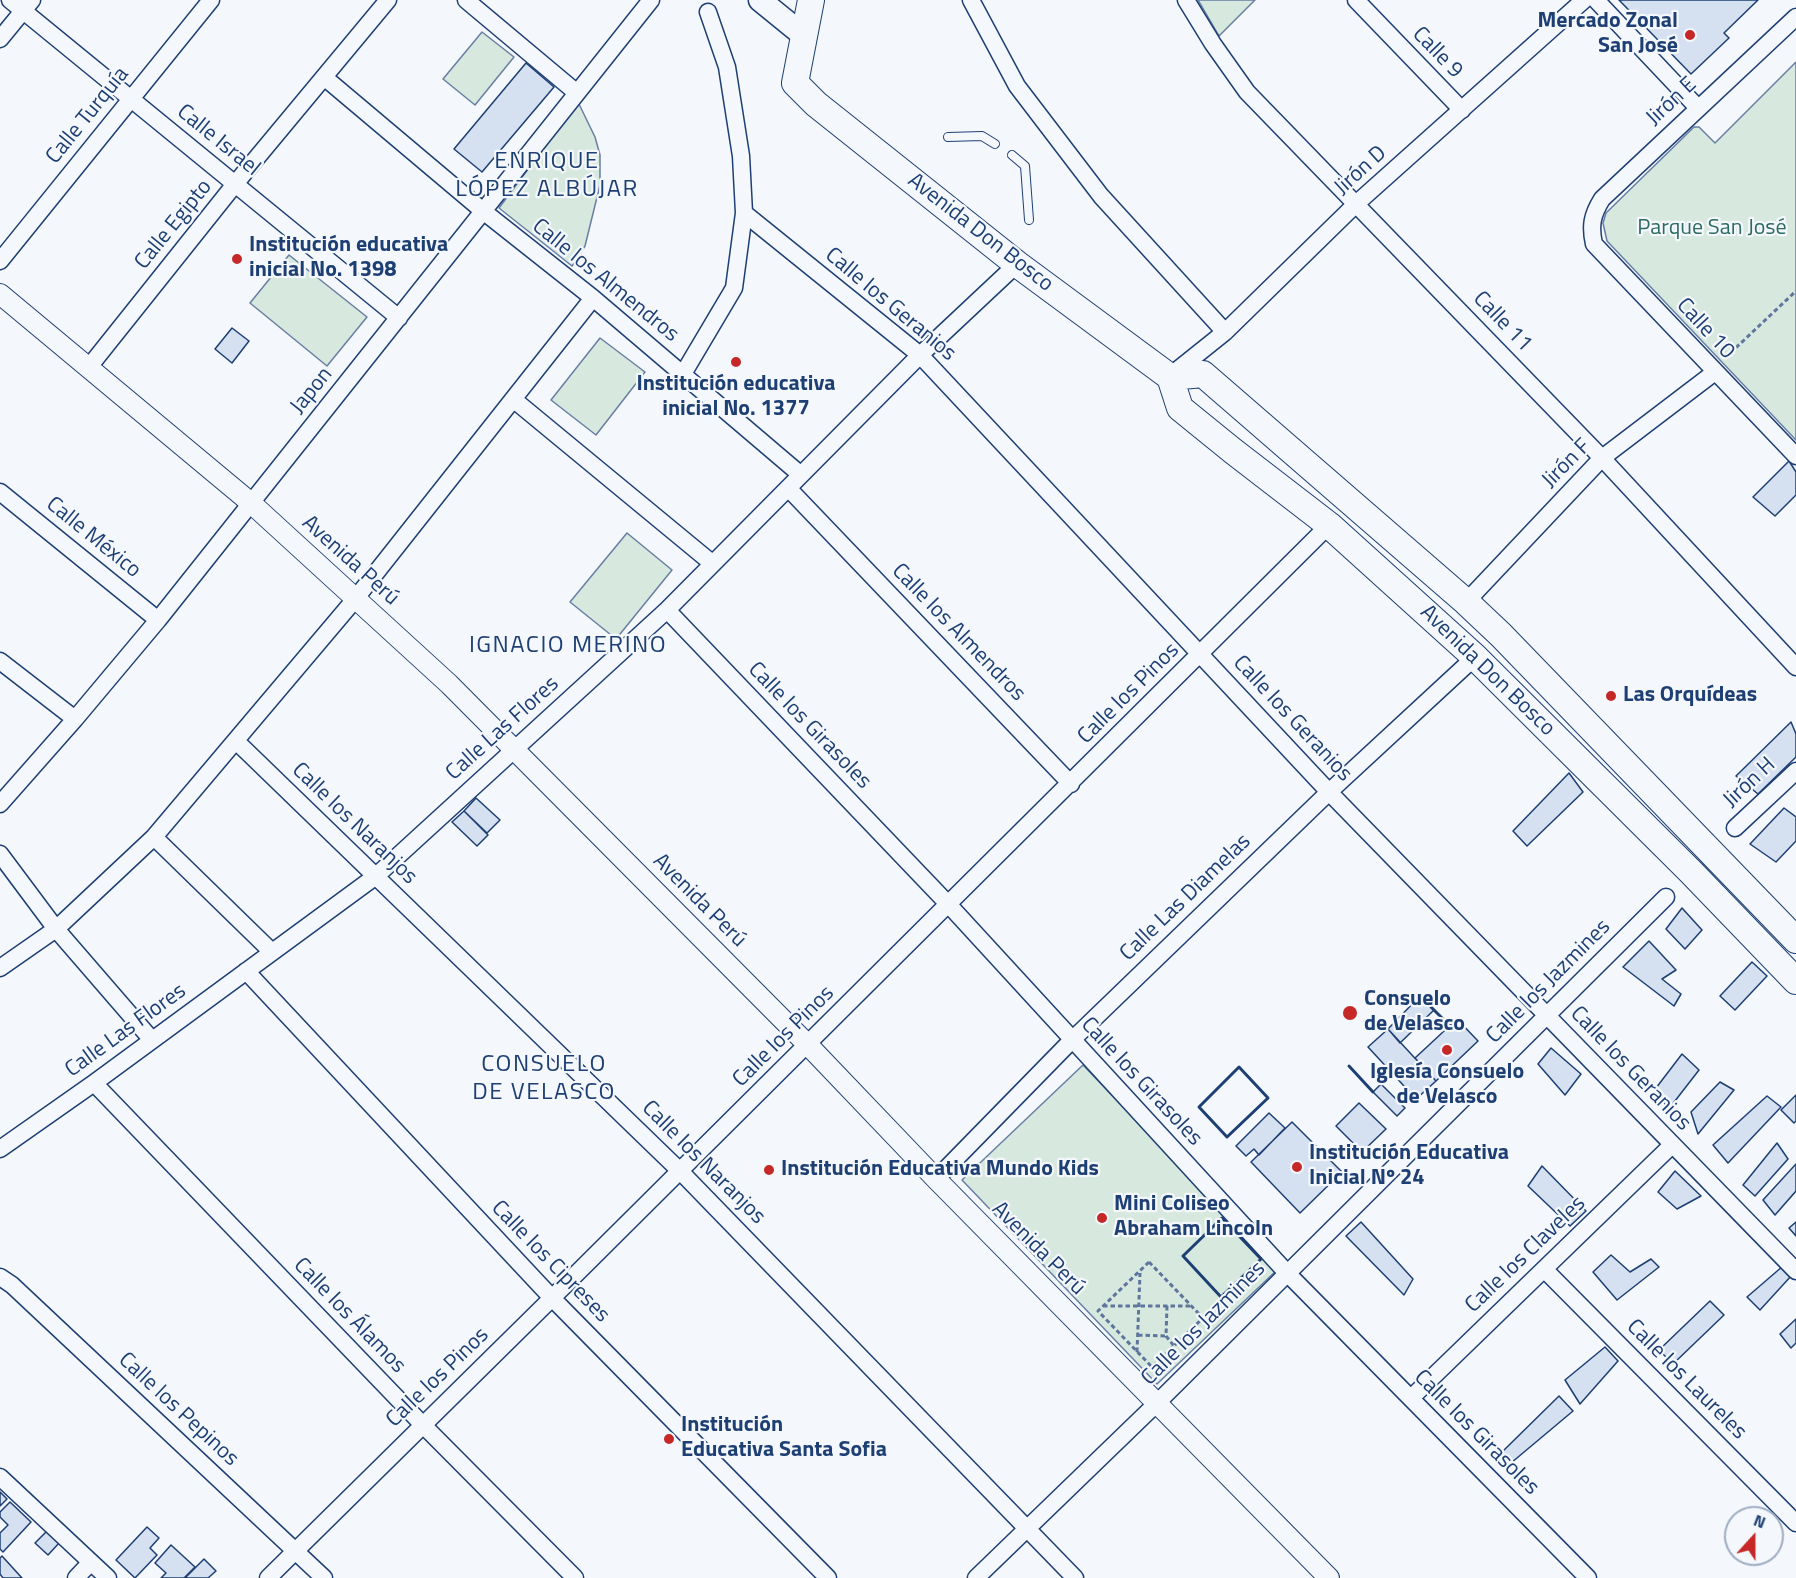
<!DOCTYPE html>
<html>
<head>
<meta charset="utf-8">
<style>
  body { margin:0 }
  #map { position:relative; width:1796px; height:1578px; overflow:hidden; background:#f4f7fb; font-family:"Titillium Web",sans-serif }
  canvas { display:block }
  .north { position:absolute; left:1724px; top:1506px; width:60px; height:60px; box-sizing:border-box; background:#f4f7fb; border:2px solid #9eadc5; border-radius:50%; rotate:21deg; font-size:16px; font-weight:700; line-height:24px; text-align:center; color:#1d3f73 }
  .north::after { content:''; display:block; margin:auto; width:21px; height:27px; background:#c62828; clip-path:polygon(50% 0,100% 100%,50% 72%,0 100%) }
</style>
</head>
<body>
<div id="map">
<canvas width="1796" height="1578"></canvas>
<div class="north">N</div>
</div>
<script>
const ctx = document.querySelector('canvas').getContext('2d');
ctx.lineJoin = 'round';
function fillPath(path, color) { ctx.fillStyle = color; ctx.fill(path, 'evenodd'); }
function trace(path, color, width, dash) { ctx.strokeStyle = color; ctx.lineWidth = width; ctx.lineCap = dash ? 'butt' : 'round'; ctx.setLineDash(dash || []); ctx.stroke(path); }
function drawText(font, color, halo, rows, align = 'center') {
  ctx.font = font + ' "Titillium Web",sans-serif'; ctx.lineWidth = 4.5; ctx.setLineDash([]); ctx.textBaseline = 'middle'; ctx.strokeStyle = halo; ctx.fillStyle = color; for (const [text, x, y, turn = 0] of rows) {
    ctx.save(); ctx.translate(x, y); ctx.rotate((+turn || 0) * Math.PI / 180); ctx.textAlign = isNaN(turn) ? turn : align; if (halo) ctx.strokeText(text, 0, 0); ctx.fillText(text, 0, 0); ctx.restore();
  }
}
const green = new Path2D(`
  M1198,0H1255L1219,36Z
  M482,32L514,57L475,105L443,79Z
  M1796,62V440L1607,241L1603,223L1606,213L1694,127H1699L1715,143Z
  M578,102L595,137L600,155V185L585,246L572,266L499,208Z
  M289,255L367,317L327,366L250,303Z
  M600,338L645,372L596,435L551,400Z
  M627,533L672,570L616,639L570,602Z
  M1083,1065L1278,1269L1157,1384L962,1180Z`);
const building = new Path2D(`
  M1619,0H1758L1724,33L1729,38L1691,74Z
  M526,63L554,87L482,172L454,149Z
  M232,328L249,341L232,363L215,349Z
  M1789,461L1796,472V495L1775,516L1753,497Z
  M1791,722L1796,734V757L1758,794L1736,776Z
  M1569,773L1583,792L1527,846L1513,831Z
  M476,798L500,820L487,833L464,811Z
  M1784,808L1796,817V841L1776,862L1750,844Z
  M464,811L488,835L477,846L452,822Z
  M1682,908L1702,930L1685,949L1666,929Z
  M1649,941L1676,970L1662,979L1681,994L1674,1006L1623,967Z
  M1752,962L1767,976L1735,1010L1720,996Z
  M1420,996L1434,1010L1400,1043L1388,1029Z
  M1457,1019L1478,1041L1436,1081L1415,1058Z
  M1388,1029L1436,1081L1416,1099L1368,1047Z
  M1551,1048L1581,1074L1565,1095L1538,1064Z
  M1682,1054L1699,1070L1668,1110L1656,1088Z
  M1720,1082L1734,1090L1698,1134L1691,1112Z
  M1381,1084L1405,1108L1397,1116L1373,1092Z
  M1796,1095V1121L1794,1123L1781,1110Z
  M1767,1096L1781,1107L1728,1163L1713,1145Z
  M1359,1103L1386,1129L1362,1152L1336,1126Z
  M1269,1113L1285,1128L1259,1155L1254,1149L1246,1156L1236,1146Z
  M1292,1122L1342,1172L1300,1213L1251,1162Z
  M1777,1143L1788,1159L1755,1196L1743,1185Z
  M1796,1164V1191L1775,1215L1763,1200Z
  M1542,1166L1586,1211L1570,1226L1528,1186Z
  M1675,1171L1701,1196L1677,1209L1658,1192Z
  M1361,1222L1413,1279L1404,1295L1346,1236Z
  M1796,1222V1236L1789,1228Z
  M1611,1255L1630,1272L1651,1259L1659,1267L1617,1300L1593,1272Z
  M1783,1266L1792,1275L1760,1310L1747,1297Z
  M1710,1301L1724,1315L1673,1364L1659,1350Z
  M1796,1319V1343L1791,1348L1780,1334Z
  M1605,1347L1618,1361L1580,1404L1565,1380Z
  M1559,1396L1573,1411L1511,1463L1502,1452Z
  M0,1492L7,1499L0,1506Z
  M10,1502L31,1522L3,1552L0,1549V1533L8,1525L0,1517V1512Z
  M147,1527L159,1538L150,1548L157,1555L135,1578L116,1560Z
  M48,1530L60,1542L48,1555L35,1543Z
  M171,1545L195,1567L184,1578H161L166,1573L155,1563Z
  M2,1556L22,1578H3L0,1574V1558Z
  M204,1559L216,1571L208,1578H185Z`);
const path = new Path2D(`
  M1725,358L1796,291
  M1149,1262L1203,1318L1152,1367L1098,1311Z
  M1103,1306H1190
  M1167,1306L1166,1336L1174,1346
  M1138,1335L1166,1336
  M1137,1352L1140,1273`);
const service = new Path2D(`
  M948,137L982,136L995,144
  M1012,155L1025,166L1029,220`);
const minor = new Path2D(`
  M10,0L399,318
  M466,0L577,93
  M971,0L1017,86L1101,196L1225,332
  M1186,0L1213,44L1247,92L1602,458L1796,667
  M1356,0L1462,110
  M1596,0L1698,108
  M1796,17L1602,199C1592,215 1590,226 1594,244L1796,456
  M0,39L32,0
  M324,77L483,211L593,298L801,475
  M744,213L920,355L1329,792L1796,1271
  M0,261L211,0
  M89,367L235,184L388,0
  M683,374L734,288L744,213L741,156L727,67L708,12
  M1170,376L1225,332L1357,203L1584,0
  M513,399L713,564
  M788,488L1071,784
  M0,492L158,620
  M1466,602L1602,458L1715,372
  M667,610L949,905L1287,1273L1588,1578
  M0,661L75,719
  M236,741L680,1171L1075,1578
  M0,804L75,719L158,620L651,0
  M1735,828L1796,771
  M154,837L272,952
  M0,854L56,929L152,1040
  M0,968L56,929L154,837L356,598L593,298
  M246,971L552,1298L828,1578
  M94,1083L422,1424L575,1578
  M0,1149L94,1083L376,876L667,610L920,355L1017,264
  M936,1179L1072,1040L1329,792L1475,657
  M1544,1269L1796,1523
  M0,1277L12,1285L324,1578
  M1411,1398L1672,1145
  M0,1477L108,1578
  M76,1578L91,1562
  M268,1578L552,1298L1329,525
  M976,1578L1157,1403L1666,897`);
const tertiary = new Path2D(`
  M0,294L251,503L449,684L808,1045L936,1179L1329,1578`);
const secondary = new Path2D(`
  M760,0L803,35`);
const primary = new Path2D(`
  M811,0L795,83L816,104L1017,264L1170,377L1180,408L1233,451L1329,525L1475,657L1691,872L1796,981
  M1170,377L1203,374L1466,602L1501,635L1796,940`);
const wall = new Path2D(`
  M1431,1007L1450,1026
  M1349,1066L1373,1092
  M1239,1067L1268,1098L1227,1137L1199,1107Z
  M1222,1218L1261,1259L1221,1297L1183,1256Z`);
const markers = [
  [1690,35,6,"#c62828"],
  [237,259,6,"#c62828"],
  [736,362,6,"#c62828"],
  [1611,696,6,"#c62828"],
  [1350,1013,8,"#c62828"],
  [1447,1050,6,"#c62828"],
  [1297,1167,6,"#c62828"],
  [769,1170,6,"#c62828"],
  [1102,1218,6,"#c62828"],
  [669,1439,6,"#c62828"]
];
const poiNames = [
  ["Mercado Zonal",1678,22,"right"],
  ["San José",1678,47,"right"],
  ["Institución educativa",249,246],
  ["inicial No. 1398",249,271],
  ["Institución educativa",736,385,"center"],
  ["inicial No. 1377",736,410,"center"],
  ["Las Orquídeas",1623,696],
  ["Consuelo",1364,1000],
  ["de Velasco",1364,1025],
  ["Iglesía Consuelo",1447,1073,"center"],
  ["de Velasco",1447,1098,"center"],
  ["Institución Educativa",1309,1154],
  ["Inicial Nº 24",1309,1179],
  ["Institución Educativa Mundo Kids",781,1170],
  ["Mini Coliseo",1114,1205],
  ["Abraham Lincoln",1114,1230],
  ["Institución",681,1426],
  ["Educativa Santa Sofia",681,1451]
];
const streetNames = [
  ["Calle 9",1437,53,46],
  ["Jirón E",1672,102,-43],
  ["Calle Turquía",88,116,-51],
  ["Calle Israel",218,141,39],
  ["Jirón D",1361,171,-42],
  ["Calle Egipto",174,225,-51],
  ["Avenida Don Bosco",980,233,38],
  ["Calle los Almendros",605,281,39],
  ["Calle los Geranios",890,305,40],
  ["Calle 11",1502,322,46],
  ["Calle 10",1705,329,47],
  ["Japon",312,391,-51],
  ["Jirón F",1567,464,-45],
  ["Calle México",93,538,39],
  ["Avenida Perú",350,561,42],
  ["Calle los Almendros",958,633,46],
  ["Avenida Don Bosco",1487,671,44],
  ["Calle los Pinos",1129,694,-45],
  ["Calle los Geranios",1292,719,47],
  ["Calle los Girasoles",809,726,46],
  ["Calle Las Flores",503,729,-42],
  ["Jirón H",1750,783,-43],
  ["Calle los Naranjos",354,824,44],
  ["Calle Las Diamelas",1186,898,-44],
  ["Avenida Perú",699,901,45],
  ["Calle los Jazmines",1549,982,-45],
  ["Calle Las Flores",126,1031,-36],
  ["Calle los Pinos",784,1037,-45],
  ["Calle los Geranios",1630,1069,46],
  ["Calle los Girasoles",1141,1082,47],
  ["Calle los Naranjos",703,1163,45],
  ["Avenida Perú",1038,1249,45],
  ["Calle los Claveles",1526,1255,-44],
  ["Calle los Cipreses",550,1262,46],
  ["Calle los Álamos",349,1316,46],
  ["Calle los Jazmines",1204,1324,-45],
  ["Calle los Pinos",438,1378,-44],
  ["Calle los Laureles",1686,1380,45],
  ["Calle los Pepinos",178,1410,43],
  ["Calle los Girasoles",1476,1433,45]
];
const parkNames = [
  ["Parque San José",1712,229]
];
const neighbourhoodNames = [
  ["ENRIQUE",547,162],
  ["LÓPEZ ALBÚJAR",547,190],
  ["IGNACIO MERINO",568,646],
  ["CONSUELO",544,1065],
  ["DE VELASCO",544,1093]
];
fillPath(green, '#d7e8df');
trace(green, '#687fa3', 1.5);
fillPath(building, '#d5e0f0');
trace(building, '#1d3f73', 1.5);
trace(service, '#1d3f73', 10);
trace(minor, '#1d3f73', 19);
trace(tertiary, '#1d3f73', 22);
trace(secondary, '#1d3f73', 25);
trace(primary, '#1d3f73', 28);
trace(path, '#5e769c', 3, [4.5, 3]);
trace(service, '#f4f7fb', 8);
trace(minor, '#f4f7fb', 16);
trace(tertiary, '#f4f7fb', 20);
trace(secondary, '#f4f7fb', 22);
trace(primary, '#f4f7fb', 26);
trace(wall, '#1d3f73', 3);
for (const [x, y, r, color] of markers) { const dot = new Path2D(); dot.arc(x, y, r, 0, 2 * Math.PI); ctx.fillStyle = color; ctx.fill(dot); trace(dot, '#f4f7fb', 2); }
drawText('bold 22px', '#1d3f73', '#f4f7fb', poiNames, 'left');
drawText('22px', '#1d3f73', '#f4f7fb', streetNames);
drawText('22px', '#2c6c60', '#f4f7fb', parkNames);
ctx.letterSpacing = '1.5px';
drawText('24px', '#1d3f73', '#f4f7fb', neighbourhoodNames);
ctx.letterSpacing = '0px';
</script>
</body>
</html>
